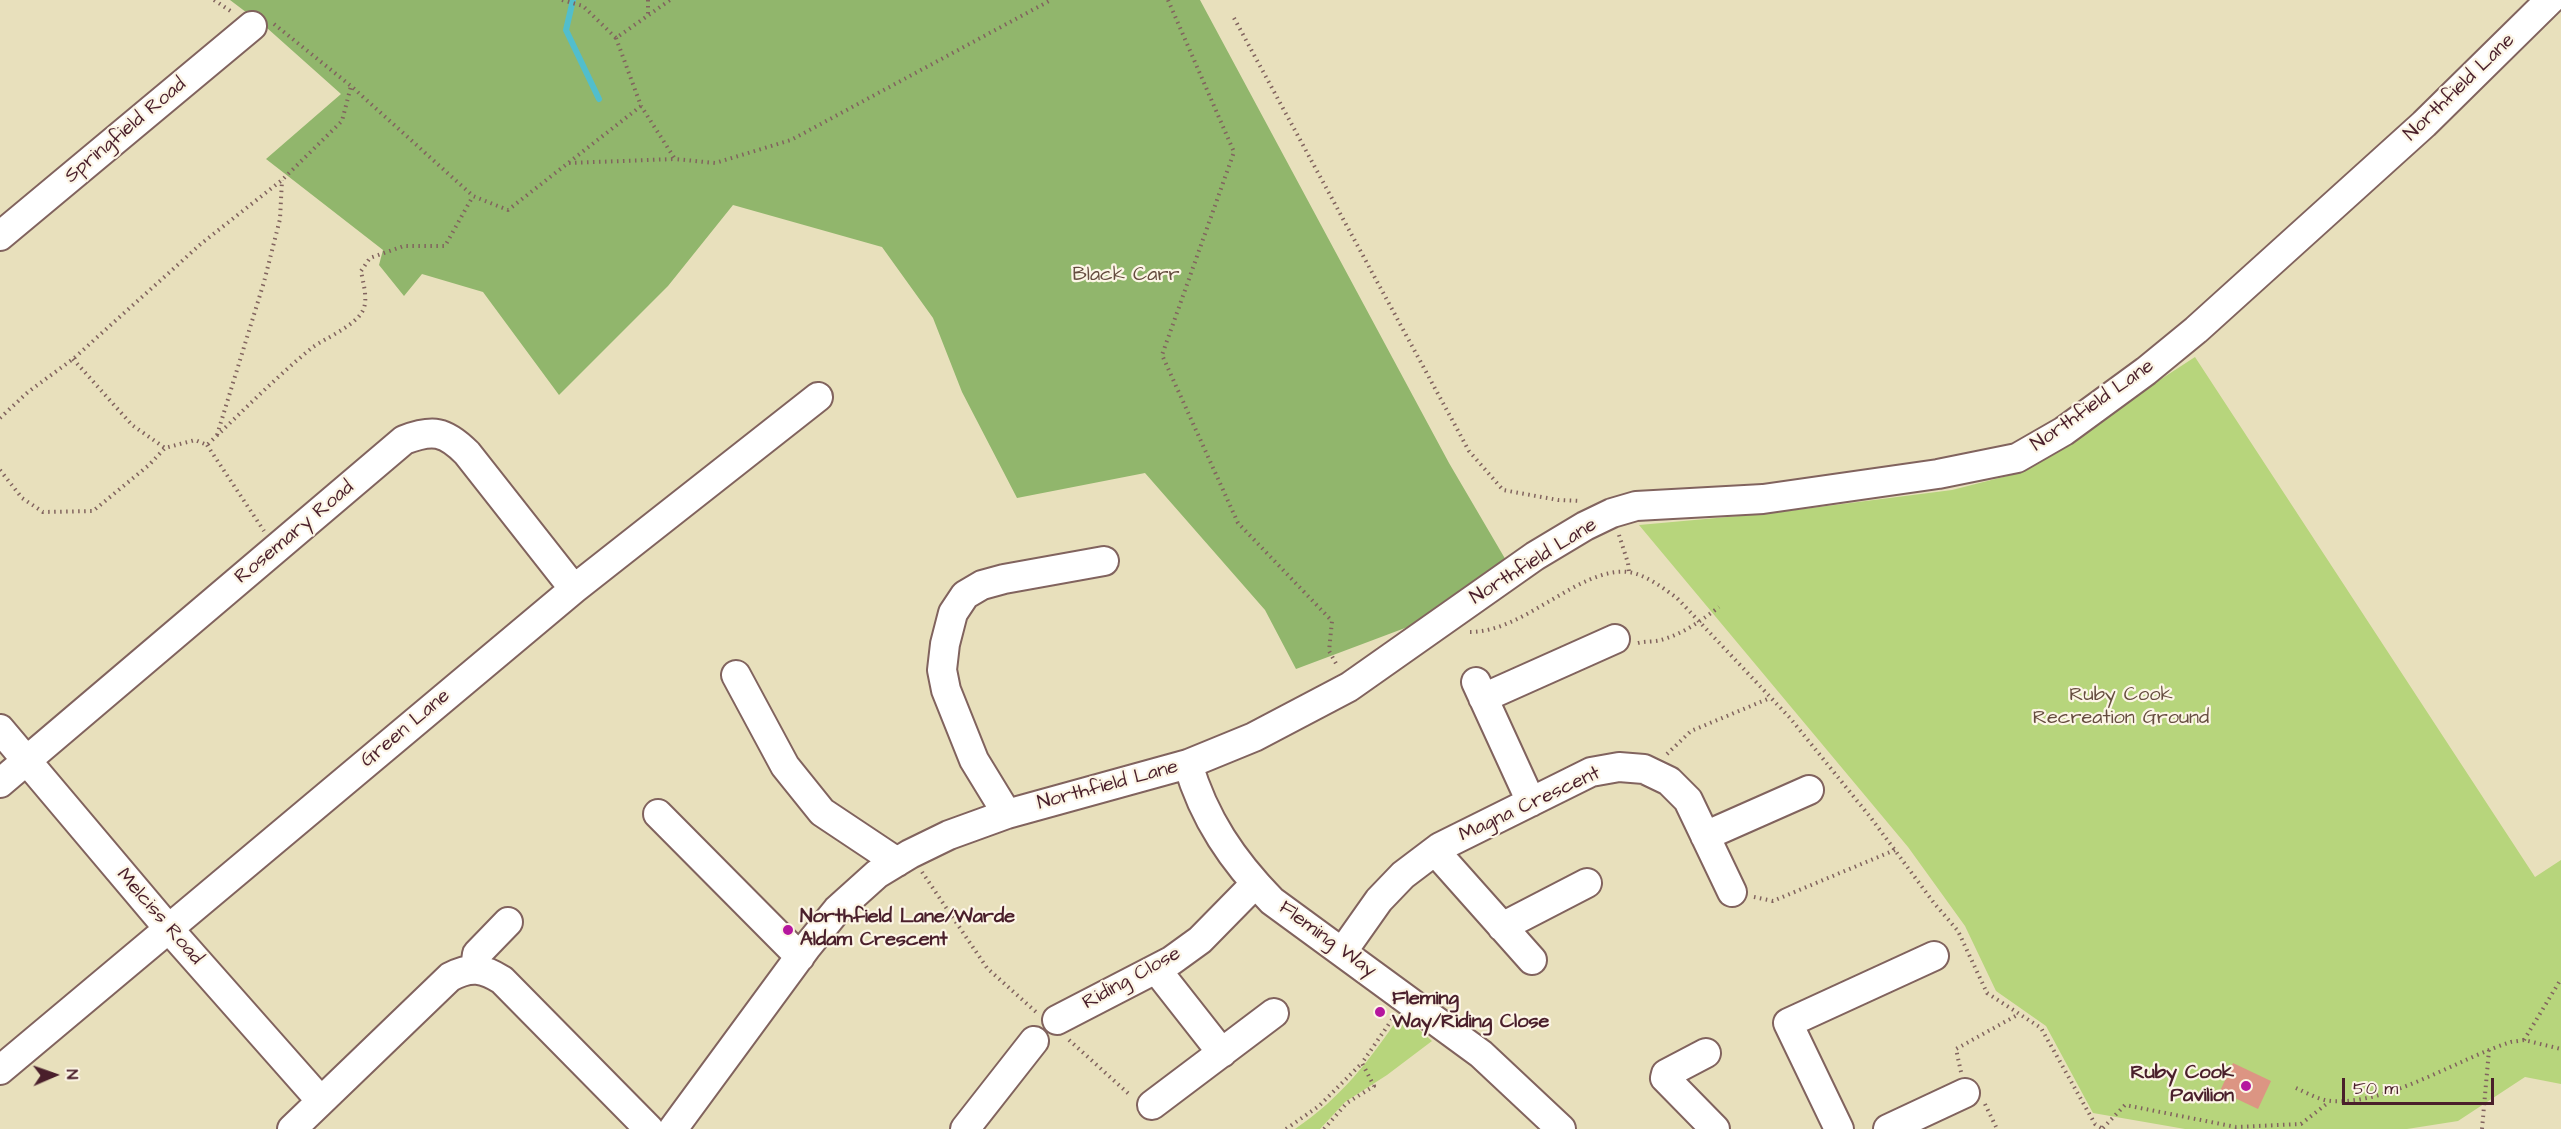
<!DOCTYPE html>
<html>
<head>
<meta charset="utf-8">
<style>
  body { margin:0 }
  #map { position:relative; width:2561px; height:1129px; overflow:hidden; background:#e8e0bc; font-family:"Architects Daughter",sans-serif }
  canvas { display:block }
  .north { position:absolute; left:24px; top:1045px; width:60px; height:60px; -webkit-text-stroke:4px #fcf5e5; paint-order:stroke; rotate:88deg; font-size:16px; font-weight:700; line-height:24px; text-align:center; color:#4a1f2b }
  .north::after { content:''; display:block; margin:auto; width:21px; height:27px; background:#4a1f2b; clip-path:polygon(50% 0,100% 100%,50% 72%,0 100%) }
  .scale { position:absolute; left:2342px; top:1078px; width:152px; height:27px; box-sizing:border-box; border:3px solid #4a1f2b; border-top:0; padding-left:8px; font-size:18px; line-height:21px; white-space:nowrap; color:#4a1f2b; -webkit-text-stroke:4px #fcf5e5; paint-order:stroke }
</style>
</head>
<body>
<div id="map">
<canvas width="2561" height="1129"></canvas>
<div class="north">N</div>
<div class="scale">50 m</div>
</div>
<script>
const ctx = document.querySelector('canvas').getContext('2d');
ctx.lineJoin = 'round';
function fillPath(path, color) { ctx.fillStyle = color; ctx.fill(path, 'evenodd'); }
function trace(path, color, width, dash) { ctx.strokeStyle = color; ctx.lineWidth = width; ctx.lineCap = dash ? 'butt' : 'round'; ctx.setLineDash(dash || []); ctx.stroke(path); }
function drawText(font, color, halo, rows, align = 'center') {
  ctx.font = font + ' "Architects Daughter",sans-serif'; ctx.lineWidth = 4.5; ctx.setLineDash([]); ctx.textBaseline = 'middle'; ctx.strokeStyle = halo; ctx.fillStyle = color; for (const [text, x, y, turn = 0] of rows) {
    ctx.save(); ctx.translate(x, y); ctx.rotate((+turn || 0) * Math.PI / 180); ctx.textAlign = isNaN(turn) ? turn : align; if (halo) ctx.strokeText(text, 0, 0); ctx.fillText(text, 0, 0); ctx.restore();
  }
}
const green = new Path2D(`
  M2195,357L2535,877L2561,860V1084L2525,1077L2458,1121L2407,1129H2185L2093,1113L2046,1026L1996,991L1965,926L1908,847L1639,525L1772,513L1952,490L2015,474Z
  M1401,1014L1432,1041L1387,1075L1345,1102L1320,1129H1295C1341,1098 1370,1060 1401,1014Z`);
const forest = new Path2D(`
  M230,0H1200L1449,463L1507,562L1413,625L1296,669L1265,610L1145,473L1017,498L962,392L933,318L882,247L733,205L668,286L559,395L483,292L422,274L404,296L379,265L383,250L266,159L341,94L267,28Z`);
const stream = new Path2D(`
  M573,0L566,30L599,99`);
const building = new Path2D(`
  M2233,1063L2271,1081L2258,1109L2220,1091Z`);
const path = new Path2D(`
  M214,0L232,12
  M562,0L583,6L616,38L670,0
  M648,0V15
  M1168,0L1234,152L1162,355L1238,523L1332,621L1329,651L1338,667
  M1234,18L1469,451L1503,490L1558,500L1580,501
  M274,24L351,86L473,196L508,210L641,106
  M616,38L641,106L675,159L715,163L791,140L1051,0
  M569,163L675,159
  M73,359L132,425L165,448
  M0,418L28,392L73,359L202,243L282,180L342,121L351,86
  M217,435L264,282L280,219L282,180
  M207,445L264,531
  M0,470L22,498L43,512L93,511L149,465L165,448L195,440L207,445C242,412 276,377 313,347C326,338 354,326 362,312C369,301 363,283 361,271L370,258L404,246H445L473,196
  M1619,535L1628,563L1629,572
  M1470,632C1525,632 1579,567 1628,572C1645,574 1663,588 1677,598L1790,718L1871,818L1934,903L1958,931L1987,993L2041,1028L2095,1124L2103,1129
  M1638,643C1646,641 1654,642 1661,640C1683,634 1702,620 1719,607
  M1667,754L1691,731L1770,698
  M922,872L987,968L1036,1012
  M1754,897L1773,901L1895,850
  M1069,1040L1130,1095
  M2524,1040L2561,979
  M1961,1072L1956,1049L2019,1014
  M2296,1088C2307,1093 2319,1100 2331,1101C2389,1105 2457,1059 2511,1042L2524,1040L2561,1049
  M1985,1104L1997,1129
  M2103,1128L2125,1105L2236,1127L2301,1124L2329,1102
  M1286,1129L1319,1106L1362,1063
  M1324,1129L1347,1103L1374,1086L1362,1063L1393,1018
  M2482,1129L2489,1050`);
const minor = new Path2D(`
  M0,236L252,26
  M736,675L785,766L822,812L897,862
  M1476,682L1531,802
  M1483,698L1615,639
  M0,729L168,928L321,1101
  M1188,764C1204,819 1233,861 1272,901L1481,1054L1561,1129
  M0,783L404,440C433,429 445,431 467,453L574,589
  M658,814L800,957
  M1007,814L974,760L946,690L942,670L945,644L953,613L965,595L982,585L1004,579L1104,561
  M1705,836L1809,790
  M1435,851L1532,960
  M1502,927L1587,883
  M1343,951L1379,900L1403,875L1440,847L1591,772L1619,767L1644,769L1669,781L1688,800L1732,892
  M475,968L477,954L508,922
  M1156,969L1222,1053
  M1057,1020L1171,961L1200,940L1255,884
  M1706,1053L1666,1074L1665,1078L1715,1129
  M0,1070L574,589L818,397
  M1152,1105L1274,1013
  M292,1129L450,977C471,966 483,968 502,980L649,1129
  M673,1129L806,948L837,910L877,874L910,854L949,835L1007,814L1188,764L1254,737L1349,687L1535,556L1585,526L1612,513L1636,506L1763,499L1938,474L2017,458L2064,431L2146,371L2196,330L2424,124L2550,0
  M965,1129L1034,1041
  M1839,1129L1788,1023L1934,956
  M1888,1129L1965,1093`);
const markers = [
  [788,930,6,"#b5179e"],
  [1380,1012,6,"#b5179e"],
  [2246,1086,6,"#b5179e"]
];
const streetNames = [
  ["Northfield Lane",2460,88,-44],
  ["Springfield Road",126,131,-40],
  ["Northfield Lane",2093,406,-35],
  ["Rosemary Road",295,533,-40],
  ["Northfield Lane",1534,562,-32],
  ["Green Lane",406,729,-40],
  ["Northfield Lane",1108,786,-15],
  ["Magna Crescent",1530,805,-25],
  ["Melciss Road",159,917,49],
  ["Fleming Way",1327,940,36],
  ["Riding Close",1132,979,-29]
];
const parkNames = [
  ["Black Carr",1126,276],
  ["Ruby Cook",2121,696],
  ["Recreation Ground",2121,719]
];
const poiNames = [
  ["Northfield Lane/Warde",800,918],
  ["Aldam Crescent",800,941],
  ["Fleming",1392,1000],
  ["Way/Riding Close",1392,1023],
  ["Ruby Cook",2234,1074,"right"],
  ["Pavilion",2234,1097,"right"]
];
fillPath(green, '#b7d57c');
fillPath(forest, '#91b66c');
trace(stream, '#52becc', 6);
fillPath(building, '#dc9583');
trace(minor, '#81635e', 32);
trace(path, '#81635e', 4, [1.5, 4.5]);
trace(minor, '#fff', 28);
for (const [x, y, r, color] of markers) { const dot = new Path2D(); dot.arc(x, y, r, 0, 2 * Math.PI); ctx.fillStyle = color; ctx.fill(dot); trace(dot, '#fcf5e5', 2); }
drawText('20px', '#4a1f2b', '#fcf5e5', streetNames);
drawText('20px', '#654c3f', '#fcf5e5', parkNames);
drawText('bold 20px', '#4a1f2b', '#fcf5e5', poiNames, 'left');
</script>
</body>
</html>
